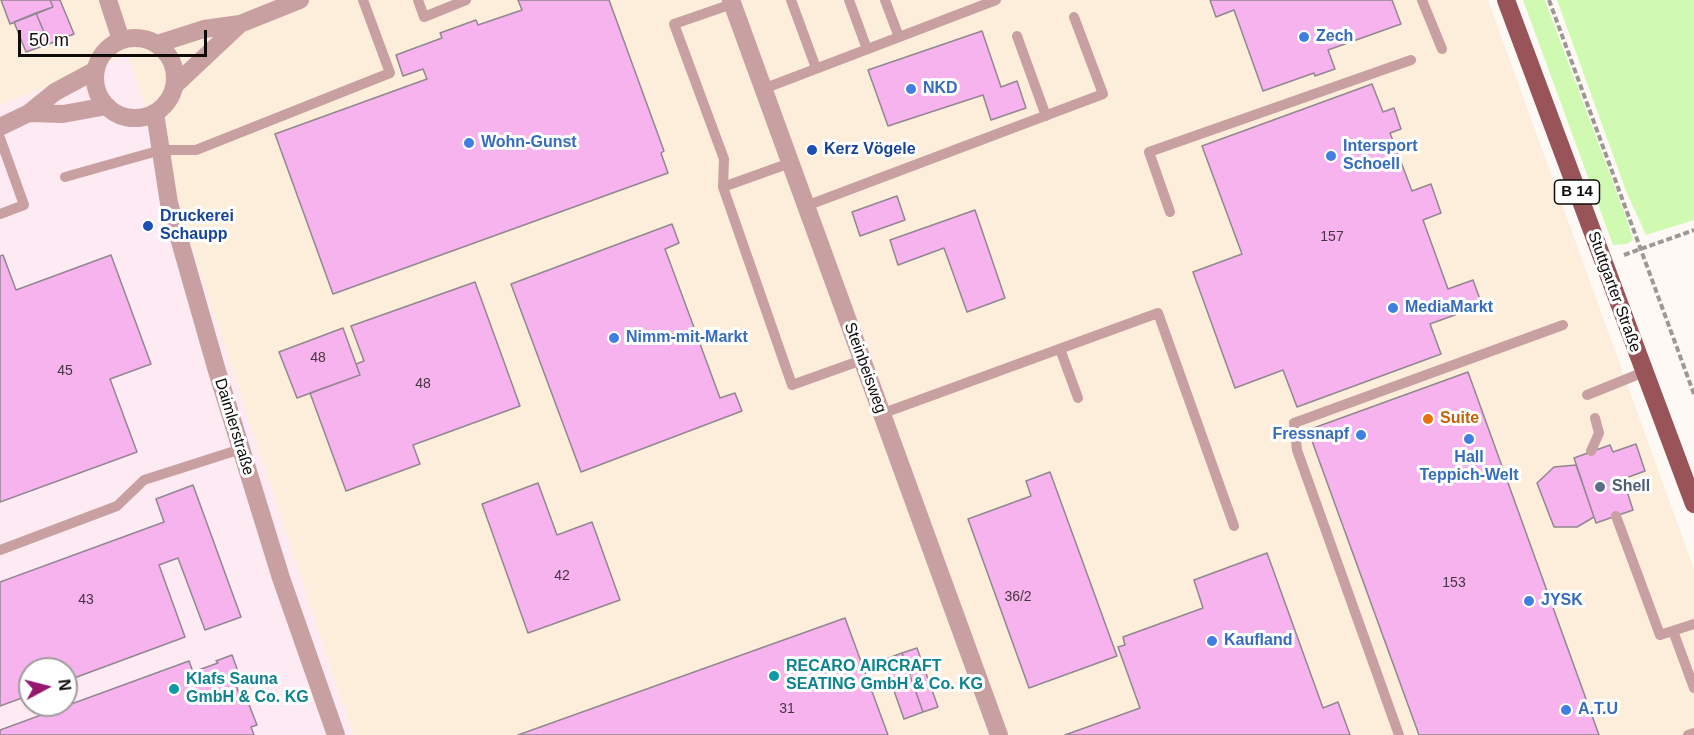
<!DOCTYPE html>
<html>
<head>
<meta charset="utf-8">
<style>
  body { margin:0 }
  #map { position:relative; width:1694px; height:735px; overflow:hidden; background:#fef9f5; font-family:Arial,sans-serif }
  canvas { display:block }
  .north { position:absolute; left:18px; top:657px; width:60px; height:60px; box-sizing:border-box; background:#fff; border:2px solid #9f9d9c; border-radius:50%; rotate:83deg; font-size:16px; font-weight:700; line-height:24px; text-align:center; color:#0e0b08 }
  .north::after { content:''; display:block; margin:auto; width:21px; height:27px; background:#97176f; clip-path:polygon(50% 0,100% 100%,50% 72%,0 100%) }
  .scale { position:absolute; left:18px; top:30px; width:189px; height:27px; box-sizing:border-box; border:3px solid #0e0b08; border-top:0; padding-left:8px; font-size:18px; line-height:21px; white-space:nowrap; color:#0e0b08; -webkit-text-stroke:4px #fff; paint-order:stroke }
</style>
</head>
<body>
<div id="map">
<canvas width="1694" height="735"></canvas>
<div class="north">N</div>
<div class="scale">50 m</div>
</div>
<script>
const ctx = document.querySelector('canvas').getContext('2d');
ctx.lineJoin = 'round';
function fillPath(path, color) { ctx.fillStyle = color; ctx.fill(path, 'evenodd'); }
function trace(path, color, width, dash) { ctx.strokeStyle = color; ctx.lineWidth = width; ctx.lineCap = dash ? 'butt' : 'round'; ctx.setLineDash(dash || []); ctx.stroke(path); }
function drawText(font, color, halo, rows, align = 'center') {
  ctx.font = font + ' Arial,sans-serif'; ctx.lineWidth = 6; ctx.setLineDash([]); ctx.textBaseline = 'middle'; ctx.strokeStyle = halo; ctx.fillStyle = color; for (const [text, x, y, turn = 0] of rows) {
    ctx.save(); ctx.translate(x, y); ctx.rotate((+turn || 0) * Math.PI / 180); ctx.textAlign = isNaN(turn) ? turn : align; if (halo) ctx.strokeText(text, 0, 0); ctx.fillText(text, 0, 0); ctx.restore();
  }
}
const commercial = new Path2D(`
  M0,0H1488L1694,569V735H353L128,56L0,105Z`);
const industrial = new Path2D(`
  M128,55L353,735H0V105ZM30,669H66V705H30Z`);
const green = new Path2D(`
  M1523,0H1545L1626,217L1633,240L1627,244L1613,245Z
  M1557,0H1694V220L1646,235L1626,191Z`);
const building = new Path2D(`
  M1,0H50L53,7L10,24Z
  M50,0H60L74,34L49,44L36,13L53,7Z
  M518,0H609L664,151L661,153L668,173L333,294L275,134L427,79L423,69L403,76L396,55L442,38L440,33L476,20L478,25L522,10Z
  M1210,0H1392L1401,24L1328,50L1335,69L1315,76L1314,73L1263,91L1234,10L1216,17Z
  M36,13L49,44L26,52L14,22Z
  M982,31L1001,87L1017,81L1026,108L991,120L983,95L888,126L868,70Z
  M1372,84L1383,112L1394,108L1401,129L1390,133L1412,191L1431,184L1441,213L1423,220L1448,289L1473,280L1482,305L1430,324L1441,354L1297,407L1283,370L1235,388L1193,272L1242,254L1202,146Z
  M897,196L905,220L860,236L852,212Z
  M975,210L1005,298L967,312L944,248L898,265L890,240Z
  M672,224L679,243L665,249L720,398L735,393L742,411L581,472L511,284Z
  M3,255L16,290L111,255L151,364L110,379L137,452L0,502V256Z
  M475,282L520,406L413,445L420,464L346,491L310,393L360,375L356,364L364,361L351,326Z
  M343,328L360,375L297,398L279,352Z
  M1468,372L1599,735H1419L1308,430Z
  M1636,444L1645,471L1623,479L1633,510L1596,523L1574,458L1610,445L1613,452Z
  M1576,465L1594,517L1577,527H1554L1537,483L1554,467Z
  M1050,472L1117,656L1029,688L968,519L1031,496L1026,481Z
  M538,483L557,535L592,522L620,600L528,633L482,504Z
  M193,485L241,617L205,630L178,558L159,565L185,637L66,681V669H30V695L0,706V582L164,522L156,499Z
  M1267,553L1323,708L1338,702L1350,735H1065L1140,708L1118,647L1125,645L1123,637L1203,608L1194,580Z
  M845,618L888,735H518Z
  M917,648L938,707L923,712L902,653Z
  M902,653L923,712L904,719L883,660Z
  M232,655L239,674L233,677L243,704L248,702L257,725L251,727L254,735H0V730L189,661L193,672L218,663L216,661Z`);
const path = new Path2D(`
  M1549,0L1694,394
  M1624,255L1694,230`);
const lane = new Path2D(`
  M418,0L424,17L466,0
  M791,0L816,68
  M849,0L867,49
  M885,0L899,37
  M1422,0L1442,49
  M1017,36L1046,116
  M763,89L996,0
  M0,138L24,205L0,214
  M790,163L723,187L792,385L862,360
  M65,177L161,150H196L390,73L363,0
  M723,187L724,159L674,24L732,4
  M806,206L1103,94L1074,17
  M1170,212L1149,152L1411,60
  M1060,349L1078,398
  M1587,395L1644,372
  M881,414L1158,313L1234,526
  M1591,451L1599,433L1595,418
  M1616,516L1660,635L1694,624
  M0,550L117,506L144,480L241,449
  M1673,631L1694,688
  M1399,735L1297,450L1294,423L1563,325
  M1688,735L1694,733`);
const street = new Path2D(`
  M108,0L121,40
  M731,0L999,735
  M95 78a40 40 0 1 1 80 0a40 40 0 1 1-80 0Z
  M157,44L204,29L240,24L300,0
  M175,85L240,24
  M29,113L63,114L107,106
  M155,113L169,203L217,371L281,578L336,735
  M0,127L29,113L55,92L96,70`);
const primary = new Path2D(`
  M1506,0L1694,504`);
const markers = [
  [1304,37,6,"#3f7fe0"],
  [911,89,6,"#3f7fe0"],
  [469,143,6,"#3f7fe0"],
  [812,150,6,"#1a4fb4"],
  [1331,156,6,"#3f7fe0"],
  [148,226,6,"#1a4fb4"],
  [1393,308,6,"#3f7fe0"],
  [614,338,6,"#3f7fe0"],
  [1428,419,6,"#e8710a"],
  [1361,435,6,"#3f7fe0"],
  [1469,439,6,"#3f7fe0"],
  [1600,487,6,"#5c6f8a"],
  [1529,601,6,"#3f7fe0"],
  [1212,641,6,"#3f7fe0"],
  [774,676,6,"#0f9aa8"],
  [174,689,6,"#0f9aa8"],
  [1566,710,6,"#3f7fe0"]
];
const numberNames = [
  ["157",1332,237],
  ["48",318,358],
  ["45",65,371],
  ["48",423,384],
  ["42",562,576],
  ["153",1454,583],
  ["36/2",1018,597],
  ["43",86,600],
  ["31",787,709]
];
const shields = [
  [1577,192,45]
];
const shieldNames = [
  ["B 14",1577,192]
];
const shopNames = [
  ["Zech",1316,37],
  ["NKD",923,89],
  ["Wohn-Gunst",481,143],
  ["Intersport",1343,147],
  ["Schoell",1343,165],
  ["MediaMarkt",1405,308],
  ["Nimm-mit-Markt",626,338],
  ["Fressnapf",1349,435,"right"],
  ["Hall",1469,458,"center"],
  ["Teppich-Welt",1469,476,"center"],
  ["JYSK",1541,601],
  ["Kaufland",1224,641],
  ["A.T.U",1578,710]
];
const transitNames = [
  ["Kerz Vögele",824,150],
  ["Druckerei",160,217],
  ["Schaupp",160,235]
];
const streetNames = [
  ["Stuttgarter Straße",1614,292,70],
  ["Steinbeisweg",865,368,70],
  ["Daimlerstraße",234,427,73]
];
const foodNames = [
  ["Suite",1440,419]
];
const serviceNames = [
  ["Shell",1612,487]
];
const cultureNames = [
  ["RECARO AIRCRAFT",786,667],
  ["SEATING GmbH & Co. KG",786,685],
  ["Klafs Sauna",186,680],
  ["GmbH & Co. KG",186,698]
];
fillPath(commercial, '#fceeda');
fillPath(industrial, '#fdeaf3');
fillPath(green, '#d0f9b2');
fillPath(building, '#f6b3ee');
trace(building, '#928790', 1.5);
trace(path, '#9d9895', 4, [6, 3]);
trace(lane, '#c9a0a2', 10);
trace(street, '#c9a0a2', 18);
trace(primary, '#99545a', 18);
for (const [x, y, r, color] of markers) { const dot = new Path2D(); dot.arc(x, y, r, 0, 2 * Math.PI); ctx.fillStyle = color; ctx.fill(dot); trace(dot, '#fff', 2); }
drawText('14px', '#483542', null, numberNames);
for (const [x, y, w] of shields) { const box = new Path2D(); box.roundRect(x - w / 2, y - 12, w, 24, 4.5); ctx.fillStyle = '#fff'; ctx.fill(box); trace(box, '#0e0b08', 1.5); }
drawText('bold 15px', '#0e0b08', null, shieldNames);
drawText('bold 16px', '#366cbe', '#fff', shopNames, 'left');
drawText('bold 16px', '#164399', '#fff', transitNames, 'left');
drawText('16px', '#0e0b08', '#fff', streetNames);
drawText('bold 16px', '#c56008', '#fff', foodNames, 'left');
drawText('bold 16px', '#4e5e75', '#fff', serviceNames, 'left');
drawText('bold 16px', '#0d838f', '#fff', cultureNames, 'left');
</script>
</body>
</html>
